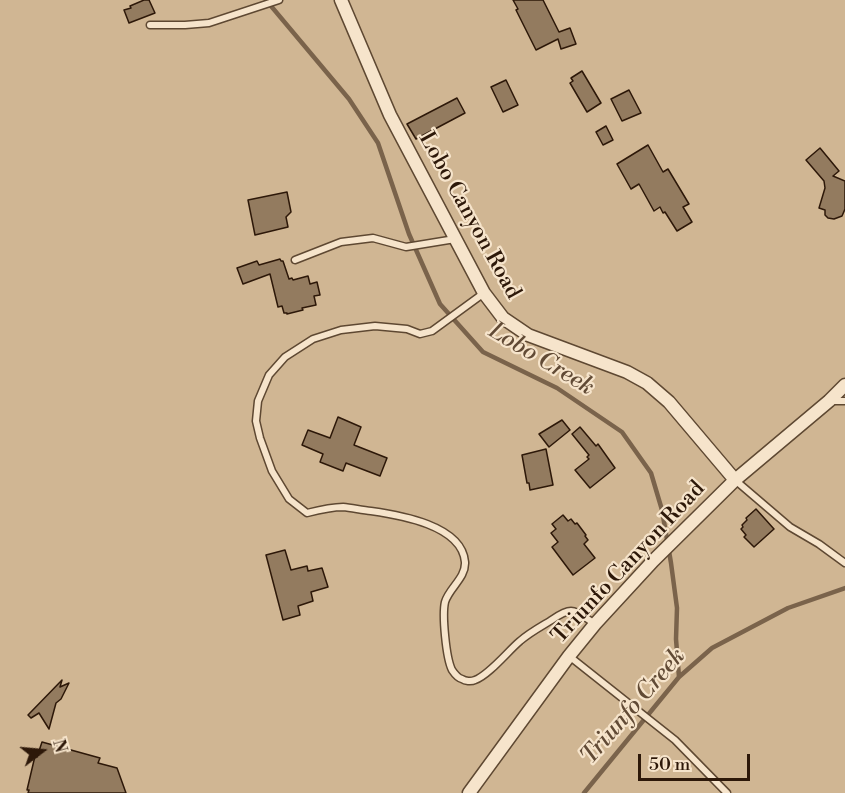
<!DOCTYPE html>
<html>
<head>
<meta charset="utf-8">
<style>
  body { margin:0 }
  #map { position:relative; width:845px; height:793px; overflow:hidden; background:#f1d6af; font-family:"Libre Bodoni",serif }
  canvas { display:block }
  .north { position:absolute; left:12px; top:721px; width:60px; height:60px; -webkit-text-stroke:4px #f6e4cb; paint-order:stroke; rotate:74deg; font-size:16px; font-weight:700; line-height:24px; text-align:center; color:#2d1809 }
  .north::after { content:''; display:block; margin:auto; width:21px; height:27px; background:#2d1809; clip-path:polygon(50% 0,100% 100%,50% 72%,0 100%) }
  .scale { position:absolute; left:638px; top:754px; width:112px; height:27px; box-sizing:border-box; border:3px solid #2d1809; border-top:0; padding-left:8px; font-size:18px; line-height:21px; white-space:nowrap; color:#2d1809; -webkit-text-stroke:4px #f6e4cb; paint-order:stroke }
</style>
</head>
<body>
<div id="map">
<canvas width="845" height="793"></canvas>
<div class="north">N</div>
<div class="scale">50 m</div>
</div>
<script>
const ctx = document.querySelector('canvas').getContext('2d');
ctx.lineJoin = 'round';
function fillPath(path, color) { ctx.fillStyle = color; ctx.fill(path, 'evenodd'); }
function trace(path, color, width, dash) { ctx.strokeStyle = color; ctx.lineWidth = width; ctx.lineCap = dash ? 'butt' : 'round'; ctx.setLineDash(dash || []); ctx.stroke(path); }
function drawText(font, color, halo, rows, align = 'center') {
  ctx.font = font + ' "Libre Bodoni",serif'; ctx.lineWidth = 4.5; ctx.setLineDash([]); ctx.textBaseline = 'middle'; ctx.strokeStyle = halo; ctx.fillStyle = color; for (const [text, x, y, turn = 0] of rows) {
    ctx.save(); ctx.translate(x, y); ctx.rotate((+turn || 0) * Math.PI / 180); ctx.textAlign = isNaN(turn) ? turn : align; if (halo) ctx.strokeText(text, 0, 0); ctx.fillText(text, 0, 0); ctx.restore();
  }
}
const green = new Path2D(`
  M0,0H845V793H0Z`);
const stream = new Path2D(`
  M266,0L349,99L378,143L409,234L440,304L483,352L557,388L622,432L651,473L662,510L671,563L677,608L676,639L679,677
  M584,793L679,677L712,648L788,608L845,588`);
const building = new Path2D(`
  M144,0H149L155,13L129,23L124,10L131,8L130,6Z
  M513,0H543L559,32L570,28L576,44L561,49L558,39L536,50L516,10L518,9Z
  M582,71L601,103L587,112L570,83L573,81L571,78Z
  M506,80L518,105L503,112L491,87Z
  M629,90L641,113L622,121L611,99Z
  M457,98L465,113L416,139L407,124Z
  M606,126L613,140L603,145L596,132Z
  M648,145L663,172L668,169L689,204L683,207L692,222L677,231L665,212L663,213L660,207L654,211L639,184L631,189L617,164Z
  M820,148L839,171L833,176L845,181V209L842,216L834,219L828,218L825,215V210L819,208L825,188L824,181L806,160Z
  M287,192L291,212L286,217L288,227L255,235L248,200Z
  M280,259L281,261H283L289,279L292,278L293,280L308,276L310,284L317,282L320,295L314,296L316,305L302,308L303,310L287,314V313H284L282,306L278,307L270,274L243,284L237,268L257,261L259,265Z
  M338,417L361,427L354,445L387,458L380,476L346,463L343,471L320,462L323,454L302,445L308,430L330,438Z
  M562,420L570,430L549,447L539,434Z
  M580,427L596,446L598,444L615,468L590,488L575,470L589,459L587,457L589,455L572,434Z
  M546,449L553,485L530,490L529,483H527L522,455Z
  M756,509L774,529L754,547L744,537L746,535L741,529L743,527L742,525L747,520L746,518Z
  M563,515L568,521L571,519L575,524L577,523L586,535L585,536L588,540L584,544L595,558L573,575L552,547L558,542L551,533L556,529L552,524Z
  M285,550L291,570L307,566L308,571L322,568L328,587L311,592L313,601L298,606L300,615L283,620L266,555Z
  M62,680L60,687L69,683L61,699L56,703L49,729L39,713L31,718L28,715Z
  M42,742L100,758L98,763L117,768L126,793H28L29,790H27L35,756L37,757Z`);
const lane = new Path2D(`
  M150,25H185L209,23L279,0
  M295,260L341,242L373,238L406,247L455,239
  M484,293L432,331L420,334L407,329L375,326L341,330L313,339L285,357L269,375L258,401L256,421L260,438L272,471L289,499L307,513C319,510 331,507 343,507C352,508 362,510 371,511C399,515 462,525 465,562C466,578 449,588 445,602C442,615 446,658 452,670C454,673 458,678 462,679C465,681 471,682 475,680C489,675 508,651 520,641C529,633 540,627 550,621C556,617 564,611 571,611C579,611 588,620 595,624
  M829,401H845
  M735,480L790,527L819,544L845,563
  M569,656L675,740L727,793`);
const street = new Path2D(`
  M341,0L390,115L484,293L503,318L528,335L627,372L647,383L669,402L735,480
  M469,793L569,656L595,624L653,561L735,480L829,401L845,385`);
const streetNames = [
  ["Lobo Canyon Road",469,216,61],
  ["Triunfo Canyon Road",629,563,-47]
];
const waterNames = [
  ["Lobo Creek",541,360,31],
  ["Triunfo Creek",634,707,-49]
];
fillPath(green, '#d0b693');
trace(stream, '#7a634b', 4.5);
fillPath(building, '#937b5f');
trace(building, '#2d1809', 1.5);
trace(lane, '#5e4832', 9);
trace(street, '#5e4832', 15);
trace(lane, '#f6e4cb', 6);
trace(street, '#f6e4cb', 12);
drawText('22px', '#2d1809', '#f6e4cb', streetNames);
drawText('italic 24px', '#614a35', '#f6e4cb', waterNames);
</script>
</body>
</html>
